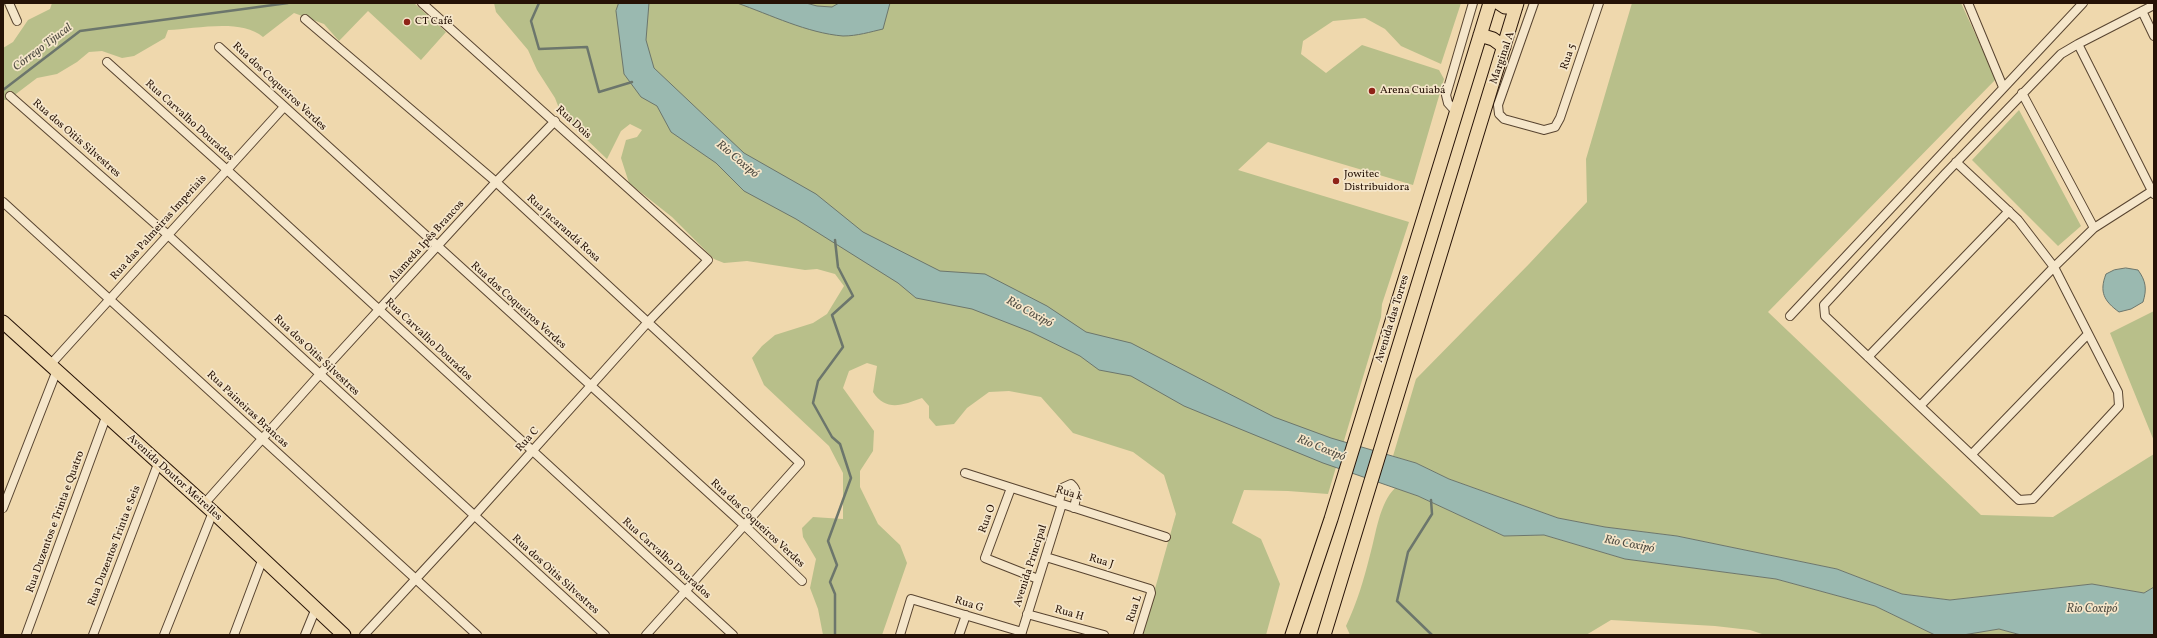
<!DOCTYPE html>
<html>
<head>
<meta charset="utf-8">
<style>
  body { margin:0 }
  #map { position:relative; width:2157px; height:638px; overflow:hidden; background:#efd8ad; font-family:Vollkorn,serif }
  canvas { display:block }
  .frame { position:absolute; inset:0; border:4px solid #261206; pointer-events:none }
</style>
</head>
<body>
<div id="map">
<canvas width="2157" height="638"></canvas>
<div class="frame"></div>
</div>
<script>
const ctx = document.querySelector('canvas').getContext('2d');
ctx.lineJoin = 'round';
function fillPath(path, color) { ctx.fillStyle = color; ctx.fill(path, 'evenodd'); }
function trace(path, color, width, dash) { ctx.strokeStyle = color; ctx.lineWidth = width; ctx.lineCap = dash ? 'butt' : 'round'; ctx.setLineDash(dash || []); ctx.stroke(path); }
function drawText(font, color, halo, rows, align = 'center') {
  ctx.font = font + ' Vollkorn,serif'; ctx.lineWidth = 3.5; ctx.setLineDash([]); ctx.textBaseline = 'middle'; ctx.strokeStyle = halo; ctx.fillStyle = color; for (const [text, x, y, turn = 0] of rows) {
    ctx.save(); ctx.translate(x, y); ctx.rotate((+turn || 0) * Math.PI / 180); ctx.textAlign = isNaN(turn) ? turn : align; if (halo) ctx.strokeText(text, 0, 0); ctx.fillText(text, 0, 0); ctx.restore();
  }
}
const green = new Path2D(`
  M52,3H414L446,32L421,60L368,11L339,41L324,24L294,13L263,37C241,18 195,29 168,30L165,38L134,56L122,58L102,51L89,52L77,62L57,74L37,78L8,100H3V48L13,42L28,20L50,9Z
  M494,3H1461L1441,64L1401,46L1385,29L1365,18L1333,21L1303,41L1301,54L1326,73L1362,45L1439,70L1444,79L1413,185L1268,142L1238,170L1409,222L1382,304L1381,317L1328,494L1288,491L1244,490L1232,523L1261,539L1280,584L1266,635H1142L1176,514L1164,475L1133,452L1073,433L1041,397L1009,391L989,392L967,408L954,424L936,426L929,418V406L922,398C903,405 886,412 873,392L877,366L867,363L849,371L843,388L874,431L873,451L860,471V487L878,524L900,545L907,563L882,635H823L818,609L810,588L816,559L803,537L802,528L813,517L843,519V473L829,446L764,385L752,358L762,346L775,335L813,323L827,314L844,286L835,274L817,269L805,270L747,261L724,263L714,259L672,217L629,183L621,158L626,140L637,137L642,130L630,124L621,131L607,159L562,116L555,98L537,70L528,50L496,12Z
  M1632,3H1961L1996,79L1768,312L1981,515L2053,517L2154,454V587L2144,593L2092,584L1950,600L1902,594L1837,569L1677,536L1605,527L1558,518L1449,479L1416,463L1393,456L1416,379L1529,264L1587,202L1586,159Z
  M2019,110L2081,226L2058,246L1972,160Z
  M2154,311V441L2110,333Z
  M1395,488L1418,496L1504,536L1544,535L1625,559L1776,579L1875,606L1935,635H1765L1750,630L1715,626L1611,620L1586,635H1350L1346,626C1357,603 1364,579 1370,555C1376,534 1379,504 1395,488Z
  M1999,629L2021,635H1963Z`);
const water = new Path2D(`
  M619,3H649L646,40L654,68L744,153L816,194L863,232L940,271L985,274L1047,306L1086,332L1131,343L1274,417L1331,438L1416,463L1449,479L1558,518L1605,527L1677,536L1837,569L1902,594L1950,600L2092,584L2144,593L2154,587V635H2021L1999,629L1963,635H1935L1875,606L1776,579L1625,559L1544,535L1504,536L1418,496L1323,463L1184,406L1131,376L1099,370L1080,356L1031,332L972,309L916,298L898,283L796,219L744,191L716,163L671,132L657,106L641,97L624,74L616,11Z
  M737,3H806L817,6L832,7L839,3H890L883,29C870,32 857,36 843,36C807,33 771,15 737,3Z
  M2126,268L2138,270C2146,281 2147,289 2143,302L2131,309L2119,312C2104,301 2099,292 2106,274L2114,270Z`);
const stream = new Path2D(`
  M539,3L531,21L539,49L587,47L599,92L632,82
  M3,90L80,31L288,3
  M835,240L838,267L853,296L832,315L843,347L818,381L813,403L832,437L840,444L851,478L828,541L837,565L830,582L835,594V635
  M1431,500L1432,514L1408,552L1397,601L1432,635`);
const minor = new Path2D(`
  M9,3L17,21
  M1534,3L1498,105L1499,114L1504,119L1544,130L1555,127L1560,118L1599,3
  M1968,3L2003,87
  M2154,5L2078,44L2061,54L1946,173L1824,305L1825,316L2019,500L2033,499L2119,406L2118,392L2054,267L2094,228L2152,191L2154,194
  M2142,11L2154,36
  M305,19L496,182L800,463L646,635
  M2078,44L2152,191
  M219,47L744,525L802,581
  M107,62L226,169L733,635
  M2022,93L2094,228
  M10,96L168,235L605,635
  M1457,113L1448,103L1446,95L1473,3
  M3,202L477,635
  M1790,316L2083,3
  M1868,357L2009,211
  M51,364L284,107
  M1920,406L2054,267L2018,220L1956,162
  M1972,454L2088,334
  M965,473L1166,537
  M1011,488L985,558L1038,579
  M1059,503L1062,488L1071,484C1079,491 1076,498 1074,508
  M204,504L320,374L496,182L555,121
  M3,508L57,370
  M1046,557L1150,589L1151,593L1138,635
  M1027,614L1104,635
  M26,635L106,417
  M93,635L158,464
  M164,635L213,512
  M234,635L263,558
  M305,635L316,608
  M364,635L474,516L648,322L708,260L422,3
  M900,635L911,599L1022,632
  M959,635L966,615
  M1021,635L1062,504`);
const primary = new Path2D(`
  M1499,3L1505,7H1516
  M1480,35L1493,39L1504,47
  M3,322L213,512L344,635
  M1292,635L1331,519L1490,3
  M1324,635L1517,3`);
const markers = [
  [407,22,4,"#8f2418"],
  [1372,91,4,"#8f2418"],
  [1336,181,4,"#8f2418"]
];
const poiNames = [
  ["CT Café",415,22],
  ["Arena Cuiabá",1380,91],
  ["Jowitec",1344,175],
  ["Distribuidora",1344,188]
];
const streetNames = [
  ["Rua 5",1569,57,-71],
  ["Marginal A",1503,58,-71],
  ["Rua dos Coqueiros Verdes",279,87,43],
  ["Rua Carvalho Dourados",189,121,42],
  ["Rua Dois",573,123,42],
  ["Rua dos Oitis Silvestres",76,139,41],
  ["Rua das Palmeiras Imperiais",159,228,-48],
  ["Rua Jacarandá Rosa",563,229,42],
  ["Alameda Ipês Brancos",427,242,-48],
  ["Rua dos Coqueiros Verdes",518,306,42],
  ["Avenida das Torres",1393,319,-73],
  ["Rua Carvalho Dourados",428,340,43],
  ["Rua dos Oitis Silvestres",316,356,43],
  ["Rua Paineiras Brancas",247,410,43],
  ["Rua C",528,440,-48],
  ["Avenida Doutor Meirelles",174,478,42],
  ["Rua k",1069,494,18],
  ["Rua O",988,519,-70],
  ["Rua Duzentos e Trinta e Quatro",56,522,-70],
  ["Rua dos Coqueiros Verdes",757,524,43],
  ["Rua Duzentos Trinta e Seis",115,546,-69],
  ["Rua Carvalho Dourados",666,559,42],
  ["Rua J",1101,562,17],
  ["Avenida Principal",1031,566,-72],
  ["Rua dos Oitis Silvestres",555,575,42],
  ["Rua G",969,605,17],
  ["Rua L",1135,609,-72],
  ["Rua H",1069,614,16]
];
const waterNames = [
  ["Córrego Tijucal",43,48,-37],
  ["Rio Coxipó",737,160,40],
  ["Rio Coxipó",1029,313,29],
  ["Rio Coxipó",1321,449,22],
  ["Rio Coxipó",1629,545,11],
  ["Rio Coxipó",2092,610]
];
fillPath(green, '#b8bf8a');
fillPath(water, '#9ab9b0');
trace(water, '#6c766c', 1);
trace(stream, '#6c766c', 2.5);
trace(minor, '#584430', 10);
trace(primary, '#261206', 15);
trace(minor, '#f5e6ca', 8);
trace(primary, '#efd8ad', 13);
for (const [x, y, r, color] of markers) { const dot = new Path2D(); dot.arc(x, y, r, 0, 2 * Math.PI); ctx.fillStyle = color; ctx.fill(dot); trace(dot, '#f5e6ca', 1.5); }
drawText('11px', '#261206', '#f5e6ca', poiNames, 'left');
drawText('11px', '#261206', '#f5e6ca', streetNames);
drawText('italic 12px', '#4f4c42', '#f5e6ca', waterNames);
</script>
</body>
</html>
